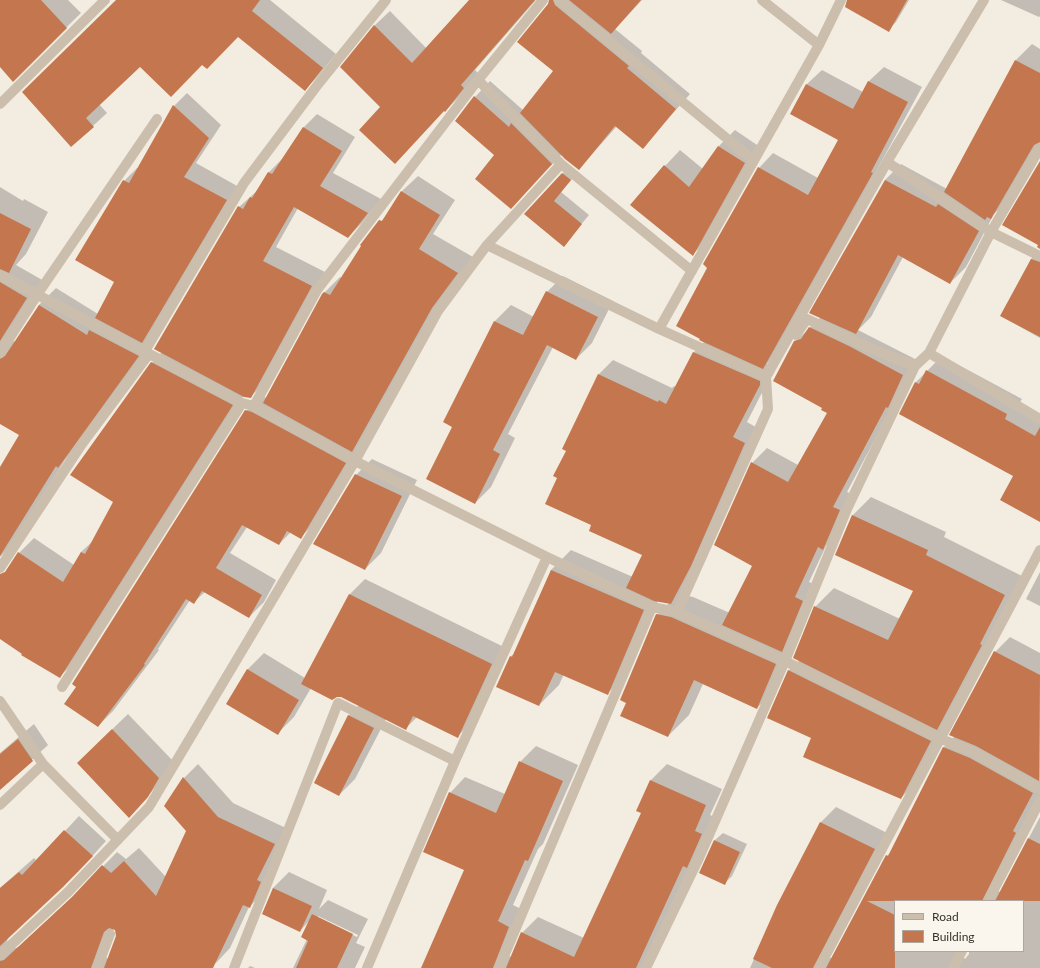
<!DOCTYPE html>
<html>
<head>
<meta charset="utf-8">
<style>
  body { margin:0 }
  #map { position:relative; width:1040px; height:968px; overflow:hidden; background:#f3ece1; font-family:Lato,sans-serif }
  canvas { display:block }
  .legend { position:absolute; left:894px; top:900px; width:130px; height:52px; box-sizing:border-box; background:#faf6ee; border:1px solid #ada7a0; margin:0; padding:5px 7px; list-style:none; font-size:12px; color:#3a312b }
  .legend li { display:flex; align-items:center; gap:8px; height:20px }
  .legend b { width:20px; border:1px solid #ada7a0 }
</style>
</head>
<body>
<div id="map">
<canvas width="1040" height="968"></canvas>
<ul class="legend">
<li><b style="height:5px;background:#ccbeac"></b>Road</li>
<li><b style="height:11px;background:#c4774e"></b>Building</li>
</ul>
</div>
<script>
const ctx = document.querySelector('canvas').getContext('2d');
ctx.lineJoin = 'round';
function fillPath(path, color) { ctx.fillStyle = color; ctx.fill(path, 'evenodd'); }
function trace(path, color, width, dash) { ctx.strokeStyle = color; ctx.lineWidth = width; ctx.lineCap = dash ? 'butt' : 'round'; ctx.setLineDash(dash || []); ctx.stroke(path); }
const shadow = new Path2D(`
  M0,0H68L81,13L13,80L0,65Z
  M117,0H270L336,54L318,76L305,90L238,36L202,64L140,65L99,104L107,113L71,146Z
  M471,0H536L475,70L478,73L460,96L445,111L382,107L342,67L375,25L390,11L427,49Z
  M550,0H642L615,29L642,51L641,53L690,94L643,147L617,126L579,169L562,154L511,208L495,155L475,97L490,81L523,110L555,70Z
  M856,0H909L896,22L888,30Z
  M1001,0H1040V16L1039,17Z
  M1032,44L1040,49V144L1007,202L994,214L966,267L950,283L903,257L871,317L858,330L917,360L847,492L854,495L838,534L826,546L809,582L817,586L778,687L757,708L703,684L689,715L668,736L627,702L657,615L669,603L658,601L627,674L608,693L564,674L559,685L539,705L510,657L515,653L551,570L571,550L633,577L644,555L593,525L558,478L567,450L598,375L613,360L672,388L674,386L676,387L694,352L705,341L709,268L759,168L773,153L818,178L839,139L791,113L807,84L822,70L863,92L869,81L884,67L922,87L778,352L767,364L774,367V369L747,422L759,429L680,594L693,597L730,613L753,565L752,463L767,448L798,465L828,412L795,342L821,317L811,313L885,180L901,164L947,189L1016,60Z
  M187,93L221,125L196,163L239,187L156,339L75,449L65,460L13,544L0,557V469L21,435L0,422V187L23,201L24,199L48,212L26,254L16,265L44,281L13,341L16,342L39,305L56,288L98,314L115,281L77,259L124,181L137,168L139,169L174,106Z
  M317,114L355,137L333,173L381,199L362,223L348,237L298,208L276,247L325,272L264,384L250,397L244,395L75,662L60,676L0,638V581L19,553L34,538L74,565L81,552L94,540L114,501L152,363L162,352L239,207L258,190L269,172L282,159L304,127Z
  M735,130L760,147L709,239L693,254L665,166L680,150L703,169L719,146Z
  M570,166L578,172L561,192L589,215L564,245L525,214Z
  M418,176L455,200L433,234L473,257L368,435L357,447L360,448L316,522L301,537L291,532L279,544L247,527L230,553L276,580L264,602L249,617L205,592L194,602L190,600L158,649L159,650L113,711L98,726L246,411L261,396L267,398L324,293L340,277L342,278L363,245H361L391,210L402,191Z
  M1040,251V338L1001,316L1031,259Z
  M563,276L613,301L592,343L576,359L553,347L508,434L515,438L491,487L475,503L453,427L444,422L495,321L511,305L534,317L547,292Z
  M942,356L1022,399L1019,404L1040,416V521L1015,476L901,414L916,382Z
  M372,459L417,480L381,553L365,569L356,475Z
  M871,497L946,532L944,537L1022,576L956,710L943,723L947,725L917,782L901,798L812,737L769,717L789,670L800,660L815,607L834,588L900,619L914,590L852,516Z
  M1040,572V606L1026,599Z
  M365,579L506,648L473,721L458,736L417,717L406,728L386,719L355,779L339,795L348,716L359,705L341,696L311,688L294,717L278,733L227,703L248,669L264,653L305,678L350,594Z
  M1010,637L1040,653V799L997,890L1000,892L1040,817V968H750L778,906L821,822L836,807L889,834L828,956L832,959L887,856L893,850L944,747L955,736L995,652ZM895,901H1023V951H969V954L965,959L961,953L962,951H895Z
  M128,714L174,762L163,779L129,817L94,747Z
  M34,724L48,745L0,789V753Z
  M536,746L578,765L543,844L538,849L513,905L525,911L509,956L512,957L522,933L538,917L584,938L642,813L651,780L667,764L722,789L710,815L717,818L641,968H422L466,870L450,793L465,777L505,794L520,762Z
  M198,764L233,803L288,829L264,893L249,907L230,948L216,963L180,945L170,968H0V888L34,858L37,861L79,816L106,841L78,872L9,936L7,941L10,946L16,948L20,946L82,888L117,852L126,859L139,848L166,877L187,831L166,806L184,778ZM114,928L116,930L117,936L108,959L106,957L105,951Z
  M723,833L747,844L732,876L724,884L715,840Z
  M289,872L327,890L319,909L328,900L368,919L356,943L365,947L355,968H293L307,939L309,921L300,931L263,914L273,888ZM318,916L358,935L357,937L318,918Z
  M250,966L255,968H248Z`);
const building = new Path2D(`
  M0,0H41L67,28L13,82L0,67Z
  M116,0H260L252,11L323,68L305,91L238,37L207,69L202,65L171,97L140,67L86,118L94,127L71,147L22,92Z
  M469,0H535L461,85L464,88L445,112L444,111L395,164L359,130L380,107L340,67L374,25L412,63Z
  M549,0H553L555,5L629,66L627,68L676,109L643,149L615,126L579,170L565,159L520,113L553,71L517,42L548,4Z
  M569,0H641L611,34Z
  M847,0H907L889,32L845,7Z
  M1015,60L1040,73V142L1034,145L991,219L987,217L985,220L944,192Z
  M868,81L908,102L871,172L873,173L763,369L699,340L700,339L676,326L707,268L703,264L758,167L808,195L838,140L790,114L806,84L853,109Z
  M474,96L509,127L511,123L552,164L511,209L475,179L494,155L455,121Z
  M173,105L209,138L184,177L227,200L142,343L95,318L114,282L75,260L123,180L129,183Z
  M303,127L342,151L320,186L368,213L348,238L294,207L263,261L312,286L251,398L244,397L154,349L238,206L243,209L250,197L252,198L268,172L272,174Z
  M718,146L745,163L693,256L630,205L664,165L689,187Z
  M1040,161V249L1037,247L1038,245L1002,225Z
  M562,173L571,180L554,201L582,224L564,247L524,214Z
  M885,180L936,207L938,204L979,231L950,284L898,255L856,334L809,313Z
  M401,191L440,215L419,249L458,273L432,308L352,452L263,403L322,294L324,292L330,295L361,246L360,245L379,220L382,221Z
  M0,213L31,229L9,273L0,269Z
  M1031,259L1040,262V337L1000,316Z
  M0,282L27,298L0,341Z
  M546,291L598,317L576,360L547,345L493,450L500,454L475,504L426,479L452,427L443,422L494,321L523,335Z
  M39,305L87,335L89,330L139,356L58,468L56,466L0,556V467L19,435L0,424V359L5,356Z
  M809,327L849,346L903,375L888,408L886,407L833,507L840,510L823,550L818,547L795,597L803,601L782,652L722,625L752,566L714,545L751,462L788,482L827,413L821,410L822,408L773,381L794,341L801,339Z
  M693,352L760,381V385L733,437L745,443L691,566L671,604L654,601L626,588L642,555L589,531L591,525L545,504L557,478L553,476L566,451L562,449L598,374L658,402L659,400L666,404Z
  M151,362L233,405L60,678L21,655L22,654L0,639V574L5,572L18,552L63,582L81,552L85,554L113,502L70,475Z
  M926,370L1007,414L1005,419L1035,436L1040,427V522L1000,500L1013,476L899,414L915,382L919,384Z
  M245,410L252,412L346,463L301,539L287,531L279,545L242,525L216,568L262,595L249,618L202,591L194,604L186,599L144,664L145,665L98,727L64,704L76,687L72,684Z
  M355,474L402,496L365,570L313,544Z
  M852,515L928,550L926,555L1005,595L980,644L982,645L937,730L793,658L814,606L888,640L913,591L835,555Z
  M551,570L644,610L608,695L555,672L539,706L496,687L510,656L512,657Z
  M349,594L492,664L458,738L413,716L406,730L341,697H337L332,700L301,684Z
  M656,614L671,617L776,664L757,709L694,680L668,737L620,716L626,703L620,700Z
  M994,651L1040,675L1039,781L976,746L949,735Z
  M247,669L299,700L278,735L226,704Z
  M788,670L931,741L901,799L803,757L811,738L767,718Z
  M348,715L374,728L339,796L314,783Z
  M112,729L159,778L148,797L129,818L77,763Z
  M18,739L33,761L0,790V754Z
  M943,747L970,758L1033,793L1013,831L1016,833L982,901H867L895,915V968H826L886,855L888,856Z
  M519,761L563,781L528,861L525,860L498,921L509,927L493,968H421L464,870L423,852L449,792L496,813Z
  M183,777L218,817L275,844L257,880L261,882L250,908L243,905L213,968H104L116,936L115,930L109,928L104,932L91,968H0V961L4,960L72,897L102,865L111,873L124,861L156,896L186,831L164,806Z
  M650,780L706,805L695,831L702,834L687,868L683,866L636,968H506L521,932L574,957L641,813L636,811Z
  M820,822L875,849L813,968H772L753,959L777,905Z
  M64,830L93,856L63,887L0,946V888L19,872L22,875Z
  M1028,838L1040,844V901H995Z
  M714,840L740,852L725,885L699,873Z
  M273,888L312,906L300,932L262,914Z
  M312,914L353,934L337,968H296L308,941L301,937Z`);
const minor = new Path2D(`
  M559,0L753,160
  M762,0L819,45
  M478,80L561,164L692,271
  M0,104L105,0
  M887,162L991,232L1040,256
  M487,245L659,329L766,377L769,372
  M0,275L242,403L254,406L355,461L547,557L652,607L677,612L785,661L939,738L973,752L1040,789
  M659,329L819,45L841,0
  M796,335L807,319L872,349L915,366
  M145,351L244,183L319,83L386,0
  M0,353L37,295L157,119
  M929,353L1040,419
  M254,406L317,290L478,80L543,0
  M0,568L82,444L149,354
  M677,612L768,409L766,377L887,162L984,0
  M62,687L242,403
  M0,701L43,764
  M0,805L43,764L118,840
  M988,901L1040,801
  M0,955L68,892L149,807L355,461L438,311L487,245L561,164
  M97,968L110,934
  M234,968L338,703L455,761
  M367,968L455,761L547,557
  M499,968L652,607
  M646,968L699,858L785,661L847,509L915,366L929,353L991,232L1040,148
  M819,968L1040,550
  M953,968L962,951`);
fillPath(shadow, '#0003');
fillPath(building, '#c4774e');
trace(minor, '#ccbeac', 10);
</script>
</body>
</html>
